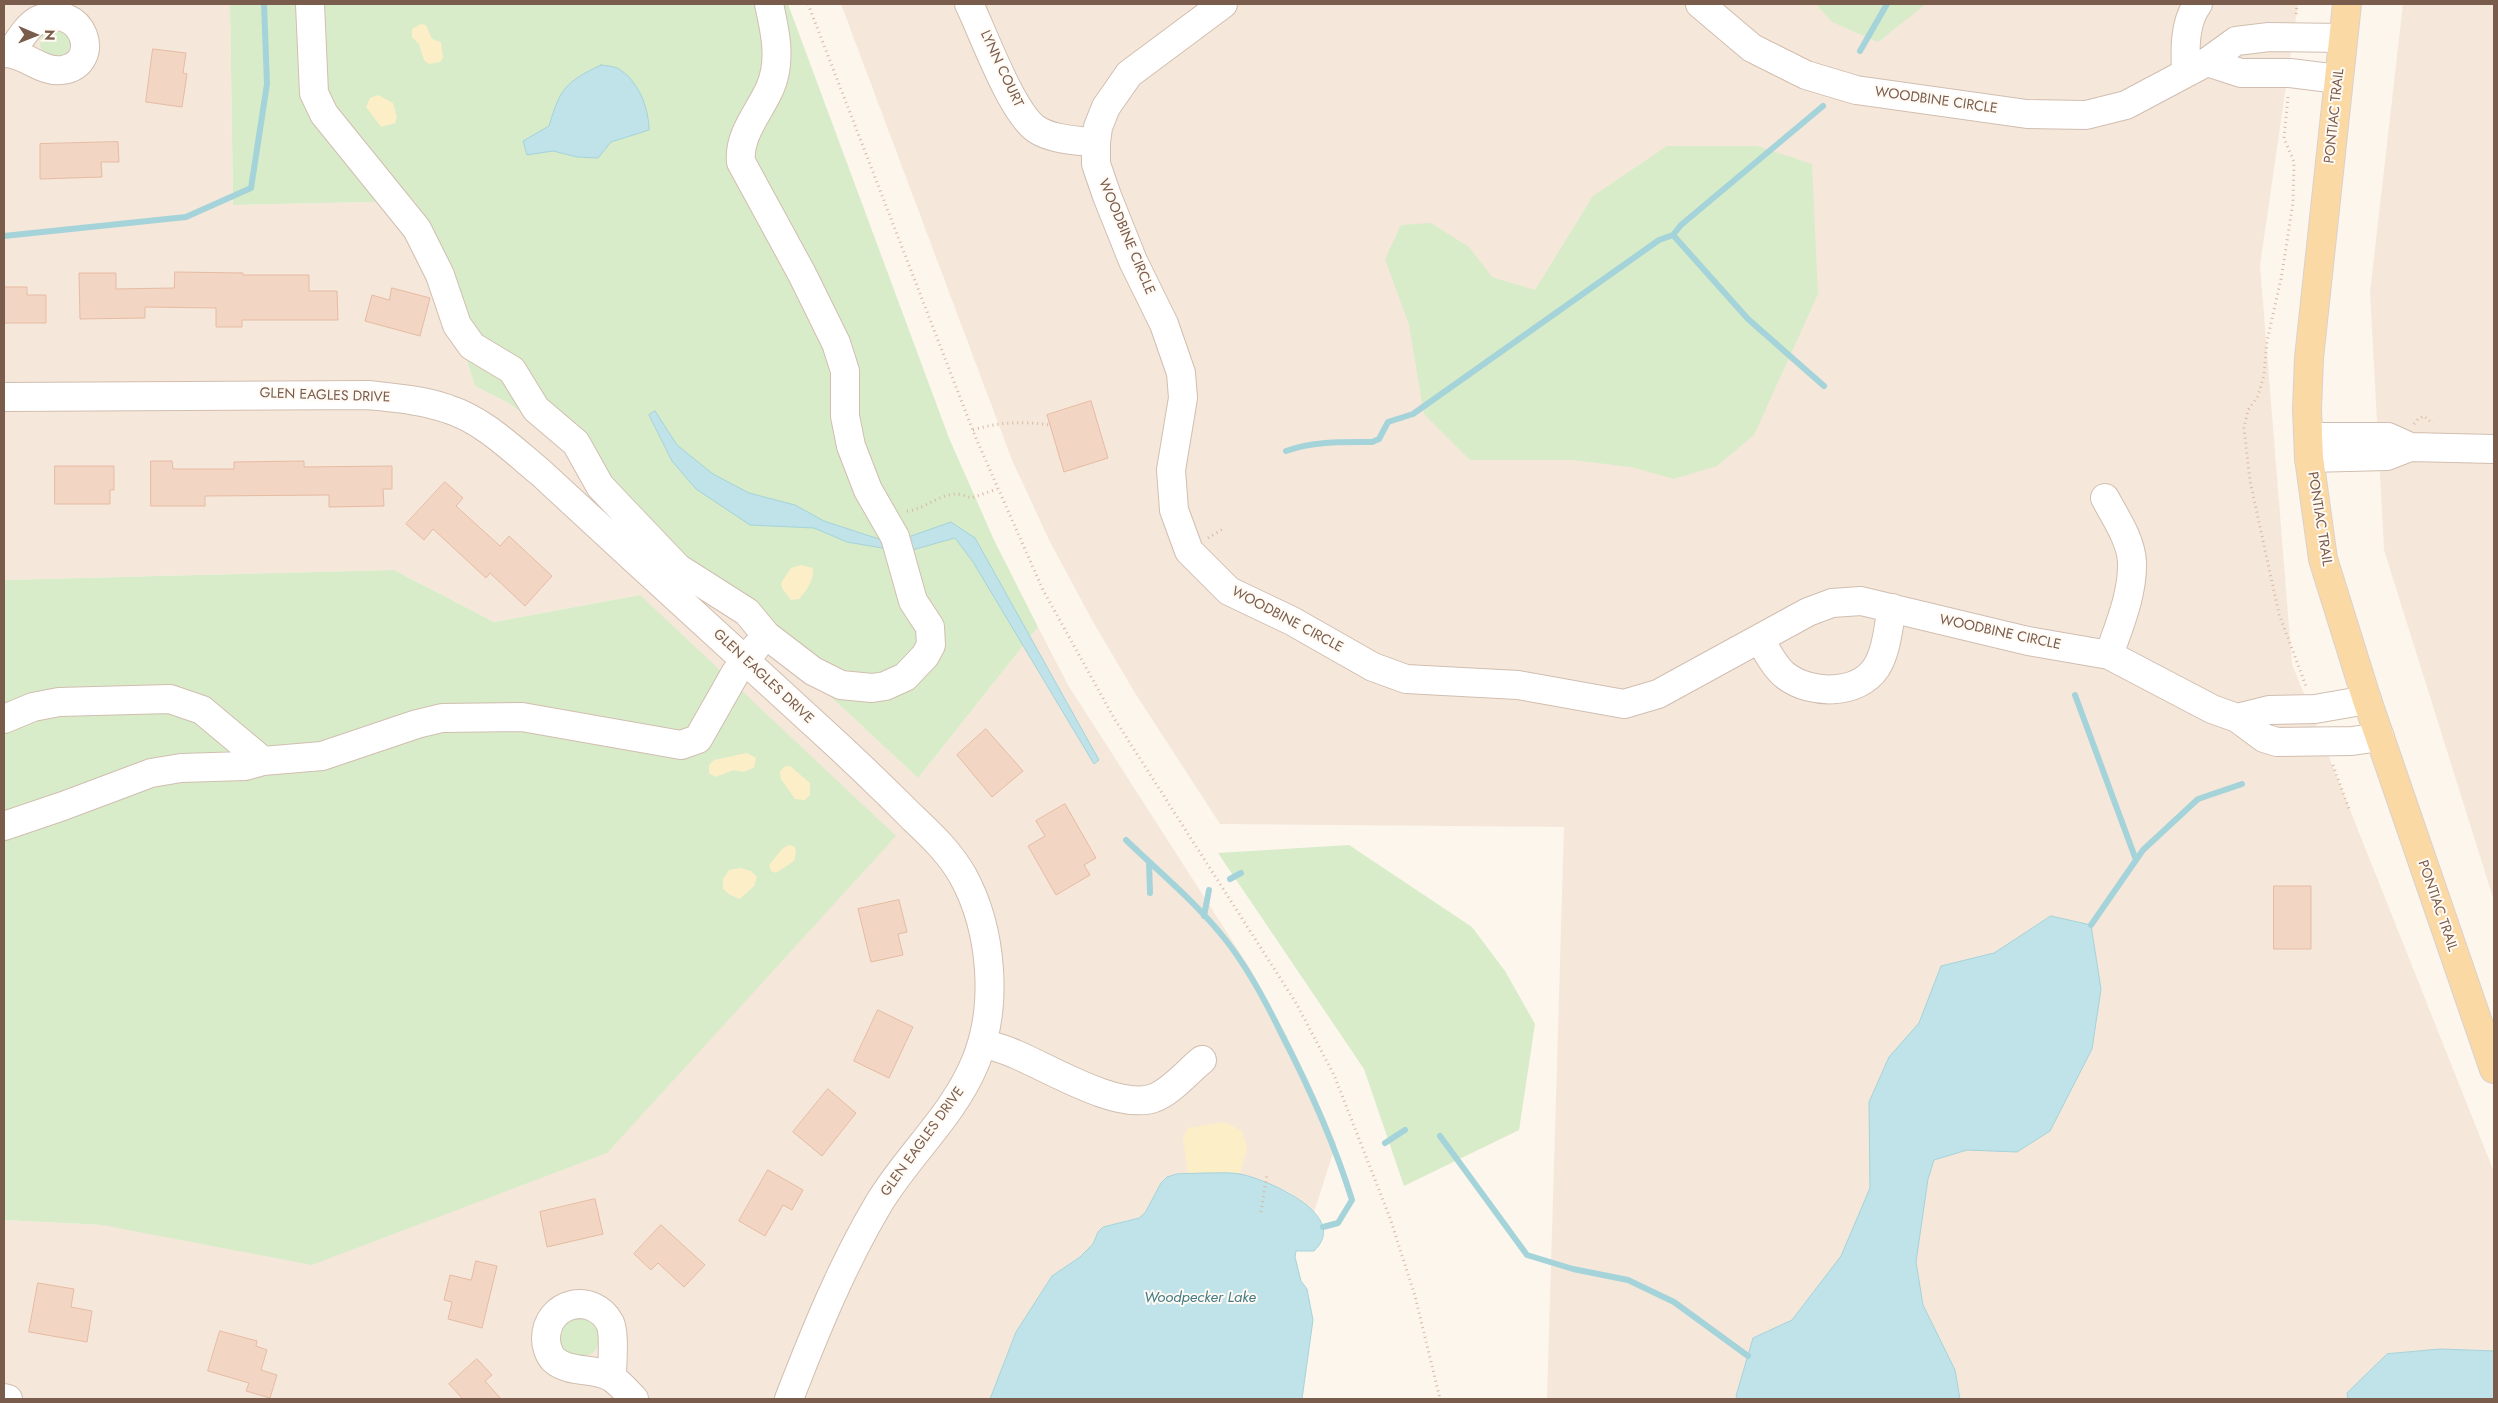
<!DOCTYPE html>
<html>
<head>
<meta charset="utf-8">
<style>
  body { margin:0 }
  #map { position:relative; width:2498px; height:1403px; overflow:hidden; background:#fdf6ec; font-family:Jost,sans-serif }
  canvas { display:block }
  .frame { position:absolute; inset:0; border:5px solid #7a5c4d; pointer-events:none }
  .north { position:absolute; left:10px; top:10px; width:50px; height:50px; -webkit-text-stroke:4px #fffaf3; paint-order:stroke; rotate:91deg; font-size:14px; font-weight:700; line-height:20px; text-align:center; color:#7a5c4d }
  .north::after { content:''; display:block; margin:auto; width:18px; height:22px; background:#7a5c4d; clip-path:polygon(50% 0,100% 100%,50% 72%,0 100%) }
</style>
</head>
<body>
<div id="map">
<canvas width="2498" height="1403"></canvas>
<div class="frame"></div>
<div class="north">N</div>
</div>
<script>
const ctx = document.querySelector('canvas').getContext('2d');
ctx.lineJoin = 'round';
function fillPath(path, color) { ctx.fillStyle = color; ctx.fill(path, 'evenodd'); }
function trace(path, color, width, dash) { ctx.strokeStyle = color; ctx.lineWidth = width; ctx.lineCap = dash ? 'butt' : 'round'; ctx.setLineDash(dash || []); ctx.stroke(path); }
function drawText(font, color, halo, rows, align = 'center') {
  ctx.font = font + ' Jost,sans-serif'; ctx.lineWidth = 4; ctx.setLineDash([]); ctx.textBaseline = 'middle'; ctx.strokeStyle = halo; ctx.fillStyle = color; for (const [text, x, y, turn = 0] of rows) {
    ctx.save(); ctx.translate(x, y); ctx.rotate((+turn || 0) * Math.PI / 180); ctx.textAlign = isNaN(turn) ? turn : align; if (halo) ctx.strokeText(text, 0, 0); ctx.fillText(text, 0, 0); ctx.restore();
  }
}
const residential = new Path2D(`
  M4,4H230L233,205L415,201L475,386L510,404L546,432L918,778L1038,627L1068,685L1251,970L1287,1036L1316,1097L1336,1144L1314,1212L1289,1192L1240,1174H1177L1161,1183L1145,1213L1139,1218L1103,1227L1098,1232L1093,1244L1080,1257L1052,1276L1016,1332L990,1399H4V1220L102,1225L640,595L494,622L394,570L4,580Z
  M841,4H2298L2260,265L2292,664L2494,1172V1399H1547L1564,827L1220,824L1135,693L1092,620L1049,540L1012,460Z
  M2403,4H2494V901L2384,550L2370,292Z`);
const green = new Path2D(`
  M230,4H788L949,438L994,540L1038,627L918,778L546,432L510,404L475,386L415,201L233,205Z
  M1816,4H1926L1878,42L1832,22Z
  M40 43a15 15 0 1 1 30 0a15 15 0 1 1-30 0Z
  M1667,146H1757L1812,164L1818,294L1754,435L1717,466L1674,479L1631,467L1572,460H1470L1424,414L1409,325L1385,259L1401,225L1431,223L1469,247L1492,277L1535,290L1593,196Z
  M394,570L494,622L640,595L896,836L607,1153L312,1265L102,1225L4,1220V580Z
  M1349,845L1472,927L1505,971L1535,1024L1519,1130L1404,1186L1364,1069L1218,853Z
  M560 1337a20 20 0 1 1 40 0a20 20 0 1 1-40 0Z`);
const sand = new Path2D(`
  M421,24L426,25L432,39L441,42L443,58L440,62L429,64L424,60L419,44L412,37V29Z
  M378,95L393,103L397,117L395,123L381,127L366,107L370,98Z
  M801,565L813,568C814,580 807,590 799,599L791,600L782,588L781,583L791,568Z
  M747,753L756,758L754,768L743,772L734,770L715,777L709,773V765L714,760Z
  M790,766L810,783V795L805,800L795,799L781,779L780,772L784,767Z
  M789,845L795,847L796,853L794,861L776,873L771,871L769,865L782,849Z
  M740,868L751,871L757,877L754,886L740,899L730,895L723,889V879L729,870Z
  M1224,1122L1242,1131L1247,1149L1240,1174L1188,1173L1183,1138L1188,1128Z`);
const water = new Path2D(`
  M601,65C606,66 613,66 617,68C638,79 649,108 649,130L611,142L598,158L577,157L553,151L527,155L523,141L549,126C560,89 565,82 601,65Z
  M655,411L677,445L713,474L749,493L795,505L824,521L891,543L951,522L975,538L1099,760L1094,764L973,562L955,538L905,552L847,542L814,528L750,525L696,489L672,461L649,415Z
  M2051,916L2091,925L2101,989L2092,1049L2050,1131L2017,1152L1967,1150L1934,1160L1928,1179L1916,1262L1923,1305L1955,1370L1960,1399H1738L1736,1396L1753,1338L1792,1320L1841,1256L1870,1188L1869,1102L1889,1057L1919,1023L1941,966L1994,953Z
  M1205,1173C1216,1173 1229,1172 1240,1174C1266,1179 1352,1215 1314,1251H1296L1295,1257L1301,1281L1307,1289L1313,1320L1302,1399H990L1016,1332L1052,1276L1080,1257L1093,1244L1098,1232L1103,1227L1139,1218L1145,1213L1161,1183L1167,1177L1177,1174Z
  M2441,1349L2494,1351V1399H2348L2347,1393L2387,1354Z`);
const stream = new Path2D(`
  M1860,51L1887,4
  M1673,235L1748,319L1824,386
  M4,236L186,217L251,188L267,84L264,4
  M1286,451C1314,441 1343,442 1372,442L1379,439L1388,422L1413,414L1659,240L1673,235L1681,225L1823,106
  M2075,695L2136,860
  M1126,840C1159,872 1196,902 1225,939C1248,968 1265,1000 1281,1033C1309,1087 1334,1142 1352,1200L1338,1223L1323,1227
  M1149,862L1150,893
  M1230,879L1241,873
  M1204,916L1209,890
  M2091,925L2143,850L2198,799L2242,784
  M1440,1136L1527,1255L1573,1269L1628,1280L1674,1302L1748,1356
  M1385,1143L1405,1130`);
const building = new Path2D(`
  M153,49L186,53L183,73L187,74L182,107L146,102Z
  M118,142L119,162H101L102,177L40,179V144Z
  M175,272L243,273V275H309V291H337L338,320H242V327H216V308L145,307V318L80,319L79,273H116V289L174,288Z
  M4,287H27V295H46V323H4Z
  M392,288L430,298L420,336L365,321L372,295L389,300Z
  M1091,401L1108,458L1064,472L1047,415Z
  M151,461H172L173,469H234V462L304,461V467L392,466V489H383L384,506L329,507V495L205,496V506H151Z
  M55,466H114V490H110V504H55Z
  M445,482L463,498L456,506L500,546L509,536L552,576L525,606L490,573L486,578L433,529L424,540L406,524Z
  M986,729L1023,771L992,797L957,755Z
  M1065,804L1096,858L1084,865L1090,875L1056,895L1028,846L1045,836L1036,821Z
  M2274,886H2311V949H2274Z
  M899,900L907,932L898,934L903,955L871,962L858,909Z
  M878,1010L913,1027L889,1078L854,1061Z
  M828,1089L856,1113L822,1156L793,1132Z
  M768,1170L803,1190L792,1210L783,1205L765,1236L739,1221Z
  M595,1199L603,1234L547,1247L540,1212Z
  M661,1225L705,1265L684,1287L658,1263L651,1270L634,1254Z
  M476,1261L497,1266L482,1328L448,1319L452,1302L444,1300L450,1275L471,1280Z
  M38,1283L74,1289L71,1307L92,1311L87,1342L29,1332Z
  M220,1331L257,1341L256,1346L267,1350L261,1370L277,1375L270,1398L246,1391L249,1383L208,1371Z
  M477,1359L492,1375L485,1381L501,1399H463L449,1384Z`);
const path = new Path2D(`
  M808,4L975,436L1043,590L1114,718L1296,1003L1334,1075L1390,1218L1415,1296L1440,1399
  M2296,14L2297,4
  M2288,97L2284,138L2294,162L2293,203L2281,279L2267,341L2264,375L2258,396L2248,410L2244,428L2250,481L2279,614L2306,686
  M2414,424L2418,419L2424,416L2433,424
  M973,430C998,422 1023,421 1050,425
  M907,511C930,509 945,485 971,498L997,489
  M1208,538L1223,529
  M2333,765L2349,809
  M1261,1212L1267,1174`);
const minor = new Path2D(`
  M310,4L314,93L324,114L417,229L440,275L457,325L472,346L512,370L536,409L576,443L600,486L636,524L678,568L747,612L766,635L813,671L841,685L872,688L885,686L905,677L925,656L931,645L930,627L913,601L895,537L868,490L851,446L845,416V371L836,343L802,274L741,162C738,135 760,111 770,88C782,61 775,31 769,4
  M969,4C984,35 1011,111 1036,129C1052,140 1078,140 1096,143
  M1223,4L1129,74L1106,107L1098,127L1096,143V164L1107,196L1133,261L1164,324L1181,373L1183,398L1171,470L1174,510L1189,551L1229,591L1292,621L1373,667L1406,679L1518,685L1624,704L1658,694L1808,612L1832,603L1861,601L2028,641L2109,655L2212,709L2237,718L2264,738L2277,742L2352,741L2380,737
  M1700,4L1752,48L1806,75L1856,90L2027,114L2086,115L2126,105L2207,62L2236,41L2269,37L2343,38
  M4,53C24,52 41,73 62,70C104,64 84,0 38,20C26,27 19,41 11,52
  M2207,62L2241,73H2290L2338,79
  M2186,73C2185,51 2184,22 2198,4
  M4,397L368,395C395,398 423,400 448,409C483,420 512,449 540,472C633,558 727,644 820,729C852,758 883,788 913,818C932,836 950,853 963,876C992,929 999,1006 975,1063C953,1116 908,1155 879,1203C842,1265 815,1332 789,1399
  M2309,437H2388L2410,447L2387,456L2309,458
  M2410,447L2494,449
  M2105,498C2115,517 2131,540 2132,562C2133,594 2119,626 2109,655
  M1760,639C1766,650 1775,668 1786,676C1811,695 1858,695 1876,668C1887,651 1888,627 1892,608
  M2237,718L2269,710L2315,709L2367,700
  M4,719L33,707L59,702L170,699L202,710L263,761
  M4,826L63,806L151,773L181,768L245,766L263,761L322,756L417,724L442,718L522,717L681,745L698,739L736,672L756,647
  M982,1043C993,1046 1004,1049 1015,1054C1049,1068 1118,1111 1154,1098C1172,1091 1187,1072 1202,1060
  M612,1377C612,1364 615,1334 610,1323C593,1291 546,1302 546,1339C546,1346 549,1355 554,1360C570,1374 596,1367 612,1378C620,1383 628,1393 634,1399
  M4,1398L8,1399`);
const major = new Path2D(`
  M2347,4L2309,358L2307,409L2309,458L2323,559L2367,700L2494,1069`);
const streetNames = [
  ["LYNN COURT",1001,69,65],
  ["WOODBINE CIRCLE",1936,101,8],
  ["PONTIAC TRAIL",2335,116,-84],
  ["WOODBINE CIRCLE",1126,237,67],
  ["GLEN EAGLES DRIVE",325,396,2],
  ["PONTIAC TRAIL",2319,519,81],
  ["WOODBINE CIRCLE",1287,620,28],
  ["WOODBINE CIRCLE",2000,633,12],
  ["GLEN EAGLES DRIVE",763,677,43],
  ["PONTIAC TRAIL",2437,906,71],
  ["GLEN EAGLES DRIVE",923,1142,-54]
];
const waterNames = [
  ["Woodpecker Lake",1200,1298]
];
fillPath(residential, '#f5e8da');
fillPath(green, '#d8ecc9');
fillPath(sand, '#fcefc7');
fillPath(water, '#bfe3e8');
trace(water, '#a5d3da', 1);
trace(stream, '#a5d3da', 6);
fillPath(building, '#f3d5c3');
trace(building, '#e6bba3', 1);
trace(minor, '#d1beb0', 30);
trace(major, '#dad1cd', 30);
trace(path, '#d9b8a5', 3, [1, 4]);
trace(minor, '#fff', 28);
trace(major, '#fbd9a5', 28);
drawText('14px', '#7a5c4d', '#fffaf3', streetNames);
drawText('italic 15px', '#437c86', '#fffaf3', waterNames);
</script>
</body>
</html>
